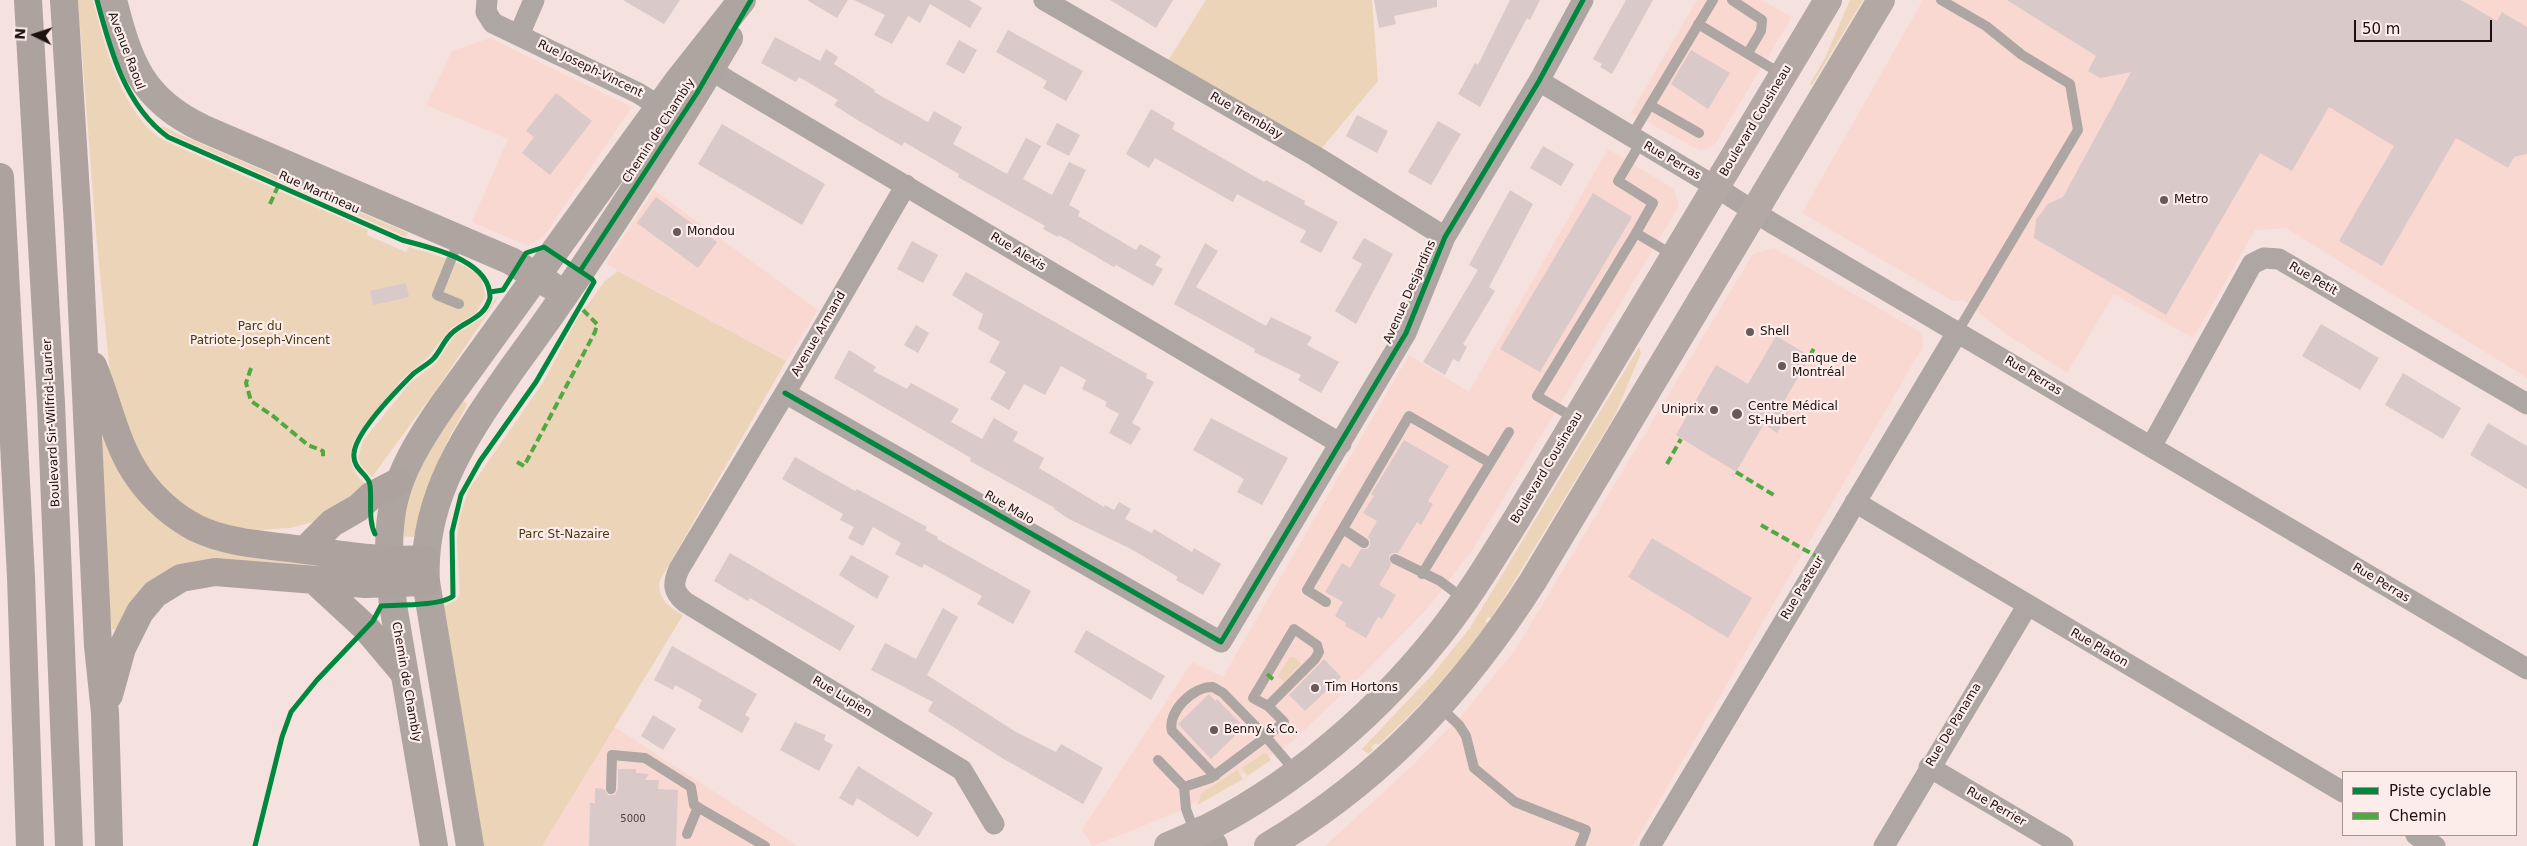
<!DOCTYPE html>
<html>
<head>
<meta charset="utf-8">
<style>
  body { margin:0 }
  #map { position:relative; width:2527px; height:846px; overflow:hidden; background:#f5e1dd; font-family:"DejaVu Sans",sans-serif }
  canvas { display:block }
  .legend { position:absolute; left:2342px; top:771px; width:175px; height:65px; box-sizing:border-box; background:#fcedea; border:1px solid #a39592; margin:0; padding:6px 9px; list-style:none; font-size:15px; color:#1d110f }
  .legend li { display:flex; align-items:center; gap:10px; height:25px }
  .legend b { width:25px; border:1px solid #a39592 }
  .north { position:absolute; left:10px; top:10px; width:50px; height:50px; -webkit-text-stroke:4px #fcedea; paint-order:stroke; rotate:274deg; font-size:14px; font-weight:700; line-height:20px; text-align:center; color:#1d110f }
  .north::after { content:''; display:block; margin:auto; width:18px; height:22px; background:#1d110f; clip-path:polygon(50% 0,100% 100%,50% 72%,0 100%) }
  .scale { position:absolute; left:2354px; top:20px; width:138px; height:22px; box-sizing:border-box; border:2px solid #1d110f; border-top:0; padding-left:6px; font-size:15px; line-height:18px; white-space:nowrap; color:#1d110f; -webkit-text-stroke:4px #fcedea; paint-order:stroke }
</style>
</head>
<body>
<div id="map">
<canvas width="2527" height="846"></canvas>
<ul class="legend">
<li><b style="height:6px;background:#00873e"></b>Piste cyclable</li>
<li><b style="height:6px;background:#52a841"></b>Chemin</li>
</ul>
<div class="north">N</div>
<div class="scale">50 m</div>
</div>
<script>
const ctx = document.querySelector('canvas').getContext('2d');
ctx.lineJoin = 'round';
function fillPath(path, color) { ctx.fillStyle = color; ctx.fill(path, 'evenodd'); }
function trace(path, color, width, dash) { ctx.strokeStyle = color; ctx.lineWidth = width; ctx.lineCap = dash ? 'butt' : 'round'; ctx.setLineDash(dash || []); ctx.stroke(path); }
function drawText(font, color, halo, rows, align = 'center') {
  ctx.font = font + ' "DejaVu Sans",sans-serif'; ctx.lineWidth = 4.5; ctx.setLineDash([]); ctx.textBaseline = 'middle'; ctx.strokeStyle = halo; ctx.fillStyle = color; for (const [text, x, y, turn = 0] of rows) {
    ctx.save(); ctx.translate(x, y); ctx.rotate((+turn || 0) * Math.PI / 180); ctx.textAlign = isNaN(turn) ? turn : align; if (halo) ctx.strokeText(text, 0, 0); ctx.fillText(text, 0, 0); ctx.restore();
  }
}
const built = new Path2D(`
  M1697,0H1761L1792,17L1715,144L1701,151L1631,113Z
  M1923,0H2527V378L2286,228L2255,230L2193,338L2114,294L2067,373L2003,332L1964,300L1953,301L1802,213Z
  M490,38L632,107L544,236L528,246L472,222L508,139L426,105L452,51Z
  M1608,149L1674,189L1679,206L1473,549L1427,609L1361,676L1293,741L1213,793L1175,813L1093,846L1082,830L1192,662L1223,677L1409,355L1469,392Z
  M654,190L818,310L786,361L606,264Z
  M1774,248L1922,333L1923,346L1633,846H1325L1412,766L1461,716L1515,650L1753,254Z
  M613,726L798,846H542Z`);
const green = new Path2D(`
  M78,0H93C103,41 121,108 156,135C164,141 174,145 183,149L368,230L367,235L406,252L409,247C424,251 468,264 478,275C483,281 484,289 485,297L476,313L451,328L428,357L403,378L354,440C347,458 351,471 365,484L320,520L290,528L258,530L224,526L190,513L140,466L110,374L96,233Z
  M1206,0H1372L1378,81L1315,156L1163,69Z
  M1850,0H1863L1812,85L1810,84L1825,58Z
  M163,126L176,133L408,233L406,237L175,136L161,128Z
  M618,271L786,361L659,582C659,600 669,607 683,615L542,846H484L444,606L457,600L460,594L457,538L460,516L469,489L544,381L577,319L605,281Z
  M500,295L440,384L372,477L361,465L358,458L363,441L410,383L436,363L455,335L484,317L495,299Z
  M1639,347L1641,353L1615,415L1504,598L1491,618L1488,617L1485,621L1488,623C1456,668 1419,708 1378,745L1376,743L1371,747L1373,750L1368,754L1362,749L1432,675L1470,628Z
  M98,395L151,507L367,572L220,561L120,630L112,629L103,543Z
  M461,399L467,404C461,418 453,429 447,442C433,472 421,504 414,537L399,536L411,479Z
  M1290,657H1294L1301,663L1284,682L1278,676Z
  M1263,754H1267L1271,760L1247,776L1242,768Z
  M1237,770L1243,779L1197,805L1202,793Z`);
const building = new Path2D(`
  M623,0H680L664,24Z
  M807,0H848L837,18Z
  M854,0H969L982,8L970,28L930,4L920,23L908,16L892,44L874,35L885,15Z
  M1110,0H1173L1156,28Z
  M1374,0H1437V7L1394,16L1396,24L1379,28Z
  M1510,0H1540L1530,20L1527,18L1480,107L1458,94L1475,63L1478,65Z
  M1626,0H1653L1612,74L1600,67L1602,64L1593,59Z
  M2007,0H2461L2497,21L2502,12L2527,27V154L2514,157L2508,168L2456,138L2382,266L2339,241L2394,146L2329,107L2292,171L2260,153L2166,315L2034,238L2036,220L2048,204L2063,197L2131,72L2100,78L2088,71L2096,56Z
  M1008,30L1083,71L1066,101L1043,88L1047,81L996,52Z
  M775,37L820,61L826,49L838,57L834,64L875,90L874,92L928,122L934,111L962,127L953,144L1007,174L1026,138L1041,146L1023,179L1052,195L1069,162L1086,170L1069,205L1080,211L1078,216L1136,250L1140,244L1161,256L1155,265L1163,269L1153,286L1116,265L1114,267L1059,235L1058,237L1043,229L1045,226L958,177L959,174L904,142L902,146L859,121L834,105L838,100L799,77L796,82L761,63Z
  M959,40L977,50L964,74L946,64Z
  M1691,50L1730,73L1708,109L1671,84Z
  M556,93L592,121L550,175L522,153L534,137L526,131Z
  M1151,109L1175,123L1172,129L1264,182L1266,180L1305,201L1304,204L1338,222L1321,253L1300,242L1306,231L1237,194L1233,202L1155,158L1149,168L1126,154Z
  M1357,115L1388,131L1377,153L1346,136Z
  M1438,121L1461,134L1431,185L1408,172Z
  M1057,123L1080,135L1069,156L1046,144Z
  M722,124L825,184L802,225L698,164Z
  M1543,146L1574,164L1561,186L1530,168Z
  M1510,190L1533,204L1489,287L1495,291L1463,344L1467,347L1459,362L1453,359L1445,375L1423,362L1478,270L1469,265Z
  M1593,193L1632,217L1540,372L1500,349Z
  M656,197L717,242L698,268L637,223Z
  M1364,238L1393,254L1356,324L1335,311L1362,264L1352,258Z
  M912,241L938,255L923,283L897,269Z
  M1205,243L1218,251L1196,287L1266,326L1271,317L1312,337L1307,345L1339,362L1321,393L1298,380L1301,375L1254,352L1255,349L1174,304Z
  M966,272L1147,374L1146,378L1154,382L1132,423L1141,428L1131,445L1109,433L1119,414L1105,406L1107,402L1082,389L1086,380L1061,366L1045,395L1024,384L1009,410L990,399L1006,372L989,362L1000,342L978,329L983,314L952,295Z
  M406,283L409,297L373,305L370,291Z
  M2321,324L2379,358L2360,390L2302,356Z
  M916,325L929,333L918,353L904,345Z
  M1776,336L1810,356L1782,405L1790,410L1777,433L1764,424L1736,472L1676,435L1716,365L1748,384Z
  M849,350L876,367L873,371L907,389L911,383L959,409L951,422L982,439L994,418L1018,432L1013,441L1044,458L1039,468L1104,507L1105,505L1114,510L1119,502L1131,509L1125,519L1152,533L1154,529L1192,552L1194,548L1221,564L1203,595L1176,580L1178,577L1131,549L1069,519L1054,509L1055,508L970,461L971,458L834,378Z
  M2403,373L2461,408L2443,439L2385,405Z
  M1211,418L1288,458L1262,505L1237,492L1244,479L1193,450Z
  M2488,423L2527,446V489L2470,455Z
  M1404,440L1449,466L1428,501L1433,504L1421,525L1417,522L1398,553H1392L1389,556L1391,565L1379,585L1396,595L1382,619L1378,617L1366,638L1345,626L1346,623L1335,616L1343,602L1325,592L1342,563L1350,568L1361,549H1367L1370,546V540L1368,537L1377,521L1363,513L1374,496L1371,494Z
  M795,457L855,491L857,489L927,527L925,530L938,537L937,539L1031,591L1013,624L977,604L982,596L924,564L922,568L895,554L901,543L873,527L863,546L848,538L854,527L840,520L843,514L782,479Z
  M1652,538L1752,598L1728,638L1628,577Z
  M730,553L855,626L840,651L750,598L748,601L714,581Z
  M851,555L889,576L877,599L839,575Z
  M943,608L958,617L927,675L1016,732L1056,752L1061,744L1103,768L1083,804L1002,758L928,711L933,702L871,670L885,643L916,659Z
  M1086,630L1165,676L1151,700L1074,652Z
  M672,646L757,694L745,715L750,718L742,733L698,708L702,700L675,685L673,690L654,680Z
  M1324,659L1341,677L1305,711L1289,695Z
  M1209,694L1215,701L1217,699L1244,727L1211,759L1178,724Z
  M653,715L676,729L663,750L641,736Z
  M795,722L826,735L824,740L833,745L819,771L780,750Z
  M858,766L933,813L918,837L857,798L853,806L839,798Z
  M618,769H636V773L649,774L645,780H659L658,789L678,790L676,846H589L590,803H595V788L604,789L608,795H615L618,789Z`);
const lane = new Path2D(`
  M1732,0L1762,20L1761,31L1748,53
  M1941,0L1986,26L2022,55L2070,84L2078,130L1958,331
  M1698,24L1783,75
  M1650,105L1713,0
  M1631,137L1650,105L1699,133
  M1636,233L1653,203L1618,181L1641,142
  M459,240L437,295L459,304
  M1576,419L1537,396L1636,233L1673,255
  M1343,529L1364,543
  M1395,559L1440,581L1464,599
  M1422,574L1509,432
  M1326,602L1307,590L1409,416L1490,463
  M1440,707L1459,725L1466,736L1474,768L1515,802L1586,830L1580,846
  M1158,760L1184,787L1186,809L1195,833
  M1215,776L1172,731C1167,712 1193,686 1213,687L1223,693L1266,737L1284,722L1268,706L1253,698L1294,629L1317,645L1319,652L1315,659L1268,706
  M1184,787L1211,778L1266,737L1295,771
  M611,789L612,755L645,758L691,787L694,805L765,846
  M687,834L698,807`);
const street = new Path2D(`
  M487,0L486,12L493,23L638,93L659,106
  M1044,0L1315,156L1445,237
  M519,35L534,0
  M697,60L727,80L1341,444
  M1539,81L1716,187L1772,223L2527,669
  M906,185L785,393L679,569C673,583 672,591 685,602L962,770L994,824
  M785,393L1221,642L1406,333L1445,237L1539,81L1583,0
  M2151,447L2252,264L2264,258L2279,259L2527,404
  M1855,502L2343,792
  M1929,767L2063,846
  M2416,835L2435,846
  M1650,846L1958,331
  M1884,846L2027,606`);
const secondary = new Path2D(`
  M113,0C129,62 141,99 202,128L511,261L552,286
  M1202,830L1214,846
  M434,846L393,605C383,513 390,482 443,405L678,81L742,0
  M470,846L426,582C421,498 468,431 514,366C536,336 558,305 579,274C631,196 682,118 729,38`);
const primary = new Path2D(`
  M1168,846C1272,803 1368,724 1438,636C1467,600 1491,560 1516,520L1828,0
  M1268,846C1381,779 1463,691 1533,581L1881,0`);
const highway = new Path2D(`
  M28,0L51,403L69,846
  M64,0L78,226L98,646L105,713L109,846
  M0,177L21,577L30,846
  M93,366C109,404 115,444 139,478C154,499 173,516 196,528C229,544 268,545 304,550C344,555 384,562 425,559
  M305,550L332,523L358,508L371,496L398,482
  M314,580L366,628L404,673
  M109,695L122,648L140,612L155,594L181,578L215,572L365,584L426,582`);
const quiet = new Path2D(`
  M270,204L278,186
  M1810,356L1815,346
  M251,368L246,383L251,401L273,416L308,445L323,451V459
  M517,462L524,466L595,332L597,324L583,310
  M1667,464L1681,439
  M1736,472L1777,497
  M1761,525L1821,559
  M1267,674L1275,681`);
const cycleway = new Path2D(`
  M97,0C110,49 125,106 168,137L402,240C431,248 491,260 490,298C484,319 466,320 452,333C444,340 441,350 434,358C429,364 420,368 413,374C398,389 356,432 354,453C352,470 369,474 370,485C372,502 368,520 375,534
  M580,271L697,93L751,0
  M785,393L1221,642L1406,333L1445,237L1539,81L1583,0
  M255,846L282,737L291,712L317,680L373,621L381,606C397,605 442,606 453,596L452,532L461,495L480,461L536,382L594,282L592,279L544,247L526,253L503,290L490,292`);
const markers = [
  [2164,200,5,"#695a57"],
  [677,232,5,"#695a57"],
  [1750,332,5,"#695a57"],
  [1782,366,5,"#695a57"],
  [1714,410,5,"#695a57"],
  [1737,414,6,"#695a57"],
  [1315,688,5,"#695a57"],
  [1214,730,5,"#695a57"]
];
const numberNames = [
  ["5000",633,819]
];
const streetNames = [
  ["Avenue Raoul",126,51,69],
  ["Rue Joseph-Vincent",590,69,26],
  ["Rue Tremblay",1246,116,30],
  ["Boulevard Cousineau",1756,121,-59],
  ["Chemin de Chambly",659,131,-57],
  ["Rue Perras",1672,161,30],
  ["Rue Martineau",319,193,24],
  ["Rue Alexis",1018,252,31],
  ["Rue Petit",2313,279,30],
  ["Avenue Desjardins",1410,292,-66],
  ["Avenue Armand",819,334,-60],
  ["Rue Perras",2033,376,31],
  ["Boulevard Sir-Wilfrid-Laurier",52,423,-93],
  ["Boulevard Cousineau",1547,468,-59],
  ["Rue Malo",1009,508,30],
  ["Rue Perras",2381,583,31],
  ["Rue Pasteur",1803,588,-59],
  ["Rue Platon",2099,648,30],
  ["Chemin de Chambly",406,682,80],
  ["Rue Lupien",842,697,31],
  ["Rue De Panama",1954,725,-59],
  ["Rue Perrier",1996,807,30]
];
const poiNames = [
  ["Metro",2174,200],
  ["Mondou",687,232],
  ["Shell",1760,332],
  ["Banque de",1792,359],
  ["Montréal",1792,373],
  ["Centre Médical",1748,407],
  ["St-Hubert",1748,421],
  ["Uniprix",1704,410,"right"],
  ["Tim Hortons",1325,688],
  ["Benny & Co.",1224,730]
];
const parkNames = [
  ["Parc du",260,327],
  ["Patriote-Joseph-Vincent",260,341],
  ["Parc St-Nazaire",564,535]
];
fillPath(built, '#fad8d2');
fillPath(green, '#ebd4b8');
fillPath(building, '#d9c9c9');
trace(lane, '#ada6a3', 10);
trace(street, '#ada6a3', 21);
trace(secondary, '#aea5a1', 28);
trace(primary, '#b3a8a4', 28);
trace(highway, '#aea29e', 28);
trace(quiet, '#52a841', 4, [8, 4]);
trace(cycleway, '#00873e', 5);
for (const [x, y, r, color] of markers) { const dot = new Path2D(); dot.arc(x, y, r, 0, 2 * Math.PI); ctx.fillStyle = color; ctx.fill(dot); trace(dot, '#fcedea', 2); }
drawText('10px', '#4f4240', null, numberNames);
drawText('12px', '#1d110f', '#fcedea', streetNames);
drawText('12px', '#1d110f', '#fcedea', poiNames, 'left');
drawText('12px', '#493712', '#fcedea', parkNames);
</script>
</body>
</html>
